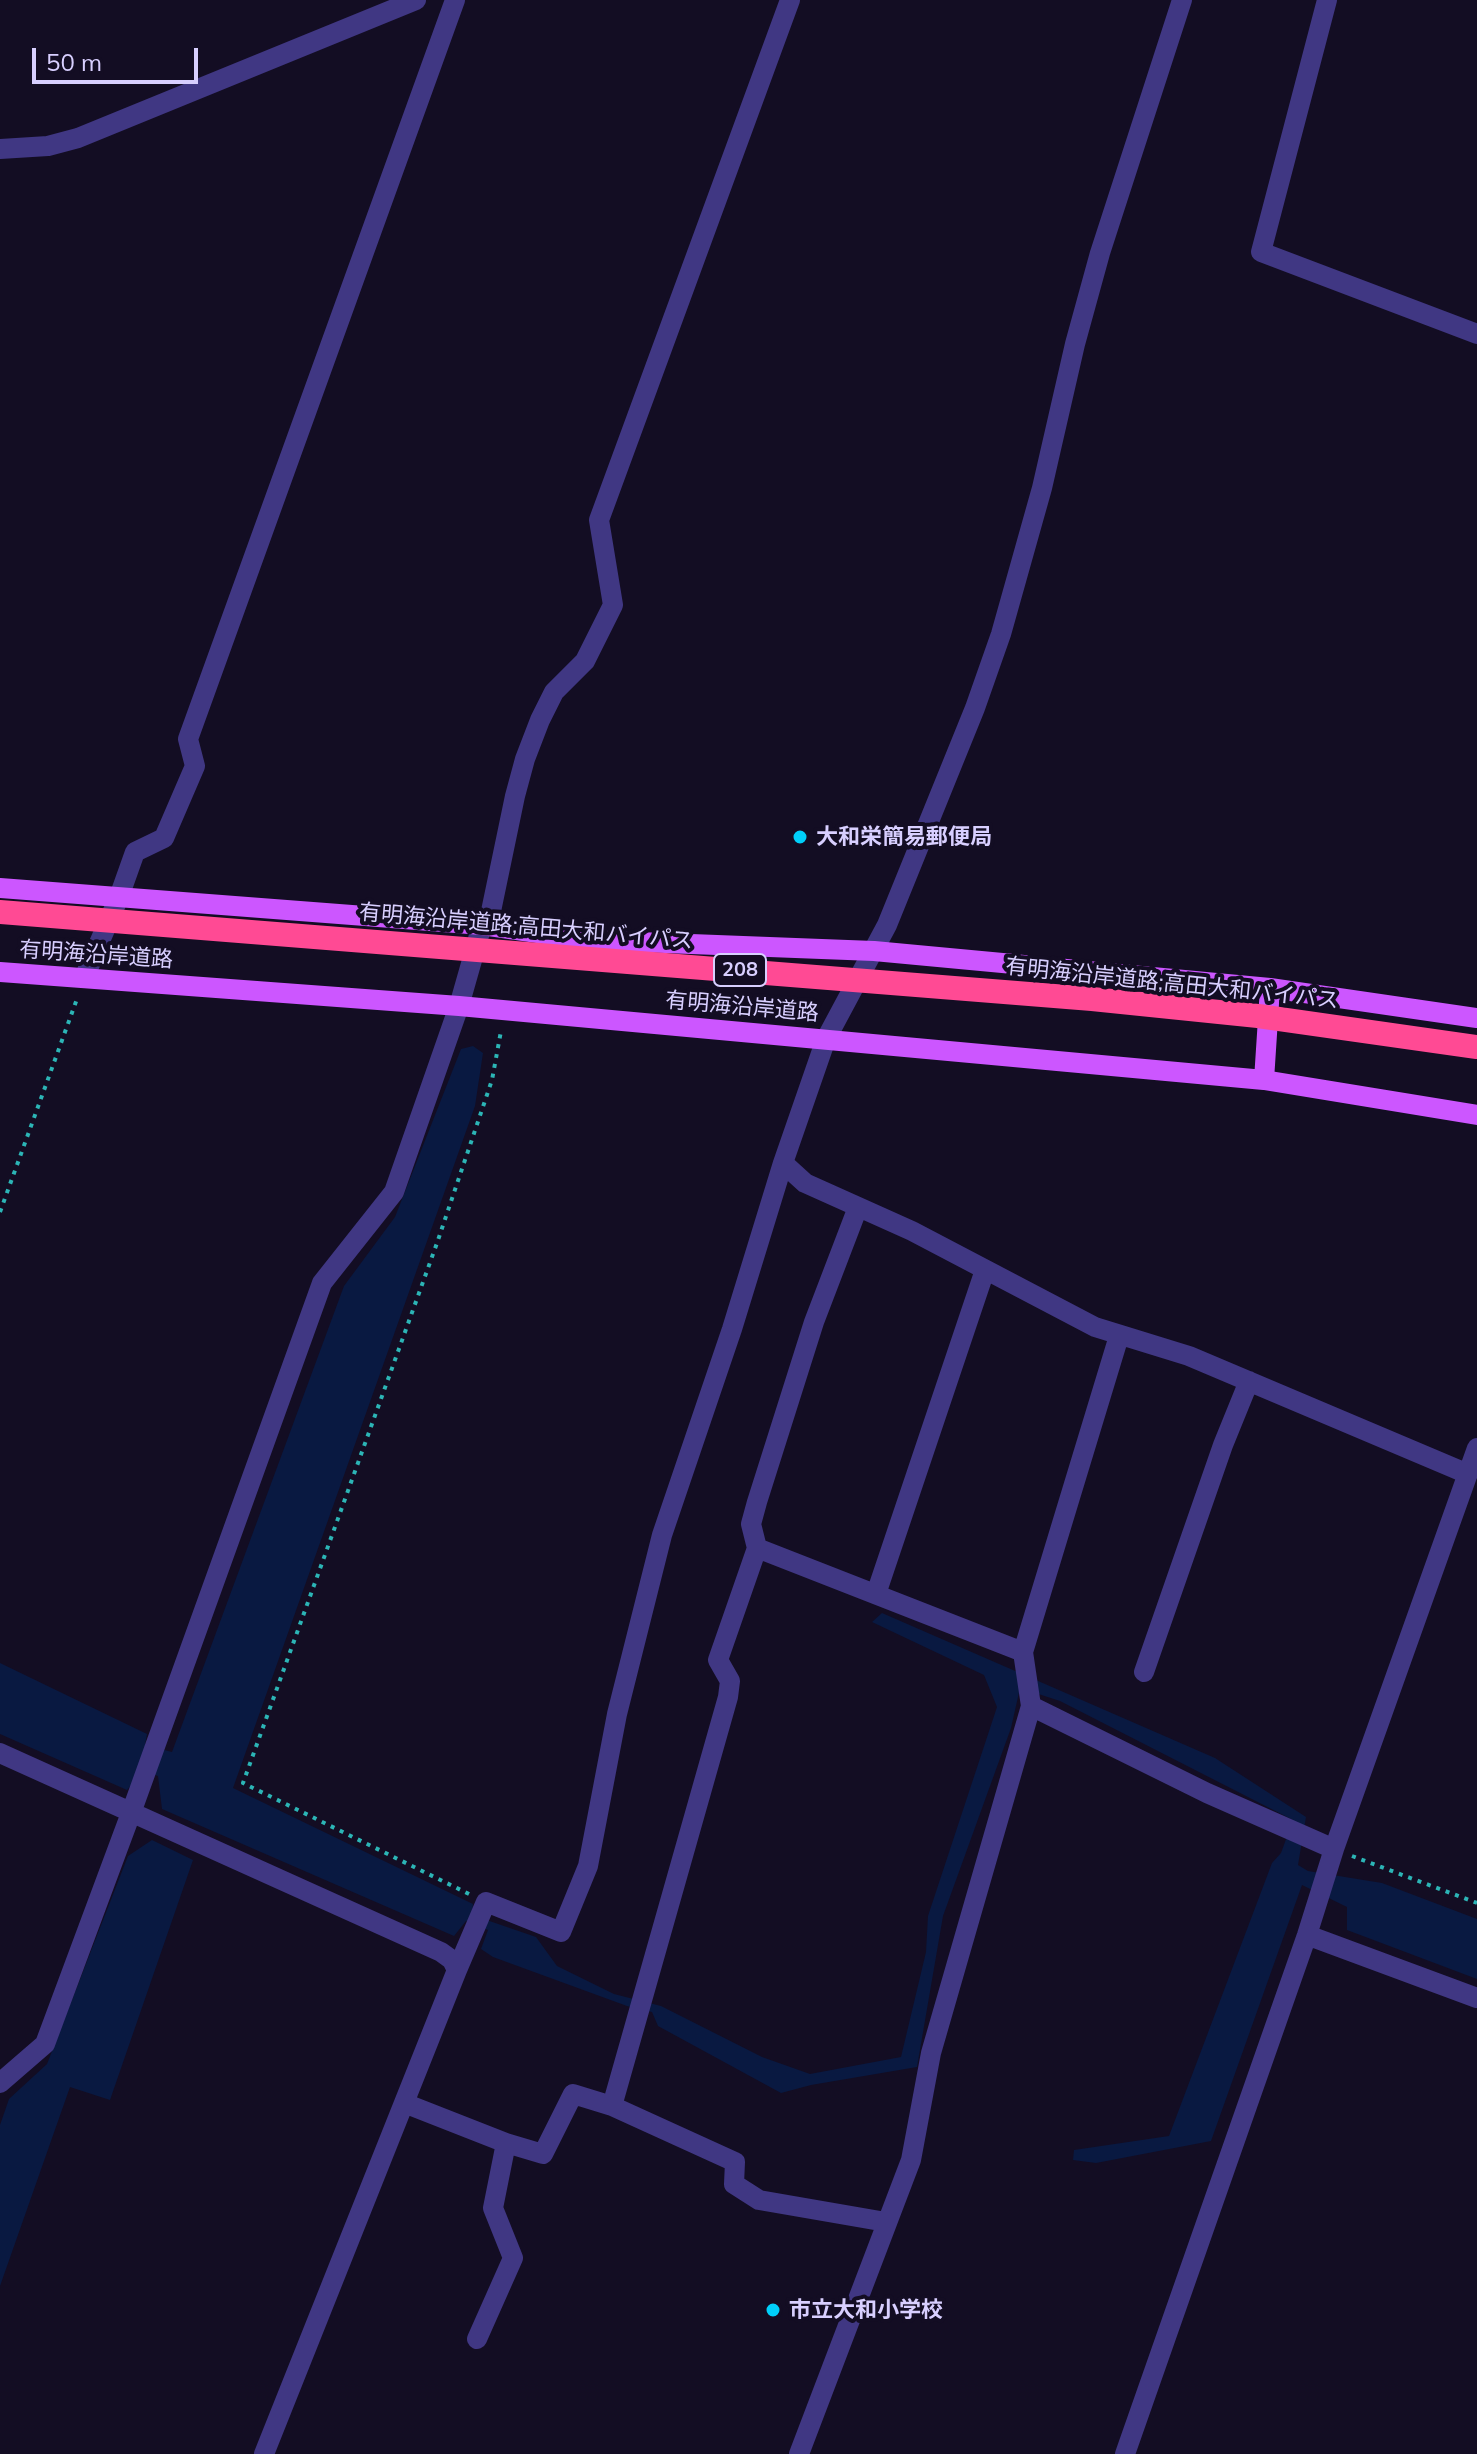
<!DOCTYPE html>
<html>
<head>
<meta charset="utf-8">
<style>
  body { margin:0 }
  #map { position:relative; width:1477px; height:2454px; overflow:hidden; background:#130d23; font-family:Mulish,sans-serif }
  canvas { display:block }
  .scale { position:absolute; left:32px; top:48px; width:166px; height:36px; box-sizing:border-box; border:4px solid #d8cfff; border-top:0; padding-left:10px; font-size:24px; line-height:28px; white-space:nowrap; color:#d8cfff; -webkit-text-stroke:6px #130d23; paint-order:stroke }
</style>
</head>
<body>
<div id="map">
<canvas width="1477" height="2454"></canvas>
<div class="scale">50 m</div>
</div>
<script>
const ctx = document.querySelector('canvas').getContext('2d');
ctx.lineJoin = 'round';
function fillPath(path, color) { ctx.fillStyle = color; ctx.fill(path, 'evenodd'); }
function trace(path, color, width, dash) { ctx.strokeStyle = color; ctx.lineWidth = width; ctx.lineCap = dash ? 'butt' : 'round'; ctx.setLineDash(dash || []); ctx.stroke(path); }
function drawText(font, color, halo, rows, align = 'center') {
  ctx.font = font + ' Mulish,"Noto Sans JP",sans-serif'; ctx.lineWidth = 8; ctx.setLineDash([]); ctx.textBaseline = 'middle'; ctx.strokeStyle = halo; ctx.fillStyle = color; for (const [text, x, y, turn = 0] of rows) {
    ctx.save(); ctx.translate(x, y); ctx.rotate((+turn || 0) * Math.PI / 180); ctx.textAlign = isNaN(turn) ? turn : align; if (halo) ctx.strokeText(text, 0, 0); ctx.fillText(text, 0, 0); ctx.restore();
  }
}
const water = new Path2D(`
  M473,1046L483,1053L475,1106L233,1788L473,1904L472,1915L536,1937L557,1966L614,1994L661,2006L762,2057L810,2074L901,2057L926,1952L928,1916L997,1707L984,1675L872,1622L882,1613L1215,1758L1306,1817L1298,1865L1308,1871L1382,1883L1477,1919V1979L1347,1930V1907L1302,1885L1211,2141L1096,2163L1073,2160L1074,2150L1169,2136L1272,1863L1281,1853L1293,1820L1060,1701L1020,1688L1011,1728L943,1916L917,2067L811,2085L781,2093L658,2026L652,2012L627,2006L493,1957L481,1949L488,1930L466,1921L454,1936L162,1809L158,1776L143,1771L127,1790L0,1734V1663L147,1734L145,1745L172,1752L344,1286L395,1217L461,1049Z
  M152,1840L193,1860L110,2100L70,2087L0,2286V2125L9,2099L47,2064L128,1856Z`);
const path = new Path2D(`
  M0,1212L78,996
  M1352,1856L1477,1903
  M469,1894L243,1783L437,1243L492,1080L501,1031`);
const minor = new Path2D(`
  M1327,0L1261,252L1477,334
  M0,149L48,146L78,138L416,0
  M84,978L119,897L135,852L164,838L195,766L188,739L455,0
  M783,1163L805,1183L912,1231L1095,1327L1189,1356L1468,1474
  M757,1548L751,1524L757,1502L814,1322L858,1207
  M876,1594L985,1270
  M1144,1672L1223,1445L1249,1381
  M1031,1706L1207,1793L1334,1849
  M0,1753L441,1952L452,1960L457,1970L264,2454
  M1307,1935L1477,1998
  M457,1970L486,1902L561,1932L588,1866L617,1714L662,1535L732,1329L783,1163L826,1039L887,925L975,708L1001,634L1042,488L1075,344L1100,253L1182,0
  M0,2083L45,2044L131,1813L322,1283L394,1192L459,1006L482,925L490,916L515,796L525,759L540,720L554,692L585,661L613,605L599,520L790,0
  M404,2103L506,2143L543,2154L573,2094L612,2106L735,2162L734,2184L759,2200L886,2222
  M612,2106L728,1697L730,1681L718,1660L757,1548L1023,1652
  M477,2339L513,2258L493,2208L506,2143
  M799,2454L911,2160L931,2053L1031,1706L1023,1652L1119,1336
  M1125,2454L1307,1935L1334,1849L1477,1448`);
const major = new Path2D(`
  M0,888L482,925L586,940L874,951L1270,988L1477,1018
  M0,972L459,1006L1264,1080L1477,1115
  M1264,1080L1270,988`);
const highwayBridge = new Path2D(`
  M0,912L1092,999L1258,1016L1477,1047`);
const markers = [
  [800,837,8,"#00cffa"],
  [773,2310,8,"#00cffa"]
];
const shields = [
  [740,970,52]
];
const shieldNames = [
  ["208",740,970]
];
const poiNames = [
  ["大和栄簡易郵便局",816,837],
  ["市立大和小学校",789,2310]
];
const streetNames = [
  ["有明海沿岸道路;高田大和バイパス",526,927,5],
  ["有明海沿岸道路",96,955,4],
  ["有明海沿岸道路;高田大和バイパス",1172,984,6],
  ["有明海沿岸道路",742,1007,5]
];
fillPath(water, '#091941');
trace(path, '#2cb5b6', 4, [4, 6]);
trace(minor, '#403783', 20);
trace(major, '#cc56ff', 20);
trace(highwayBridge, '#ff4a94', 24);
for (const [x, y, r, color] of markers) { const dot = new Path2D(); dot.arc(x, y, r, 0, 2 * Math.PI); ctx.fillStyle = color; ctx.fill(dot); trace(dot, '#130d23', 3); }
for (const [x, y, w] of shields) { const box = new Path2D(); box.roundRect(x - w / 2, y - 16, w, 32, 6); ctx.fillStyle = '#130d23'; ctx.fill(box); trace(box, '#d8cfff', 2); }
drawText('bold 20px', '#d8cfff', null, shieldNames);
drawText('bold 22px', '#d8cfff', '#130d23', poiNames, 'left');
drawText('22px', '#d8cfff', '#130d23', streetNames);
</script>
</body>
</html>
